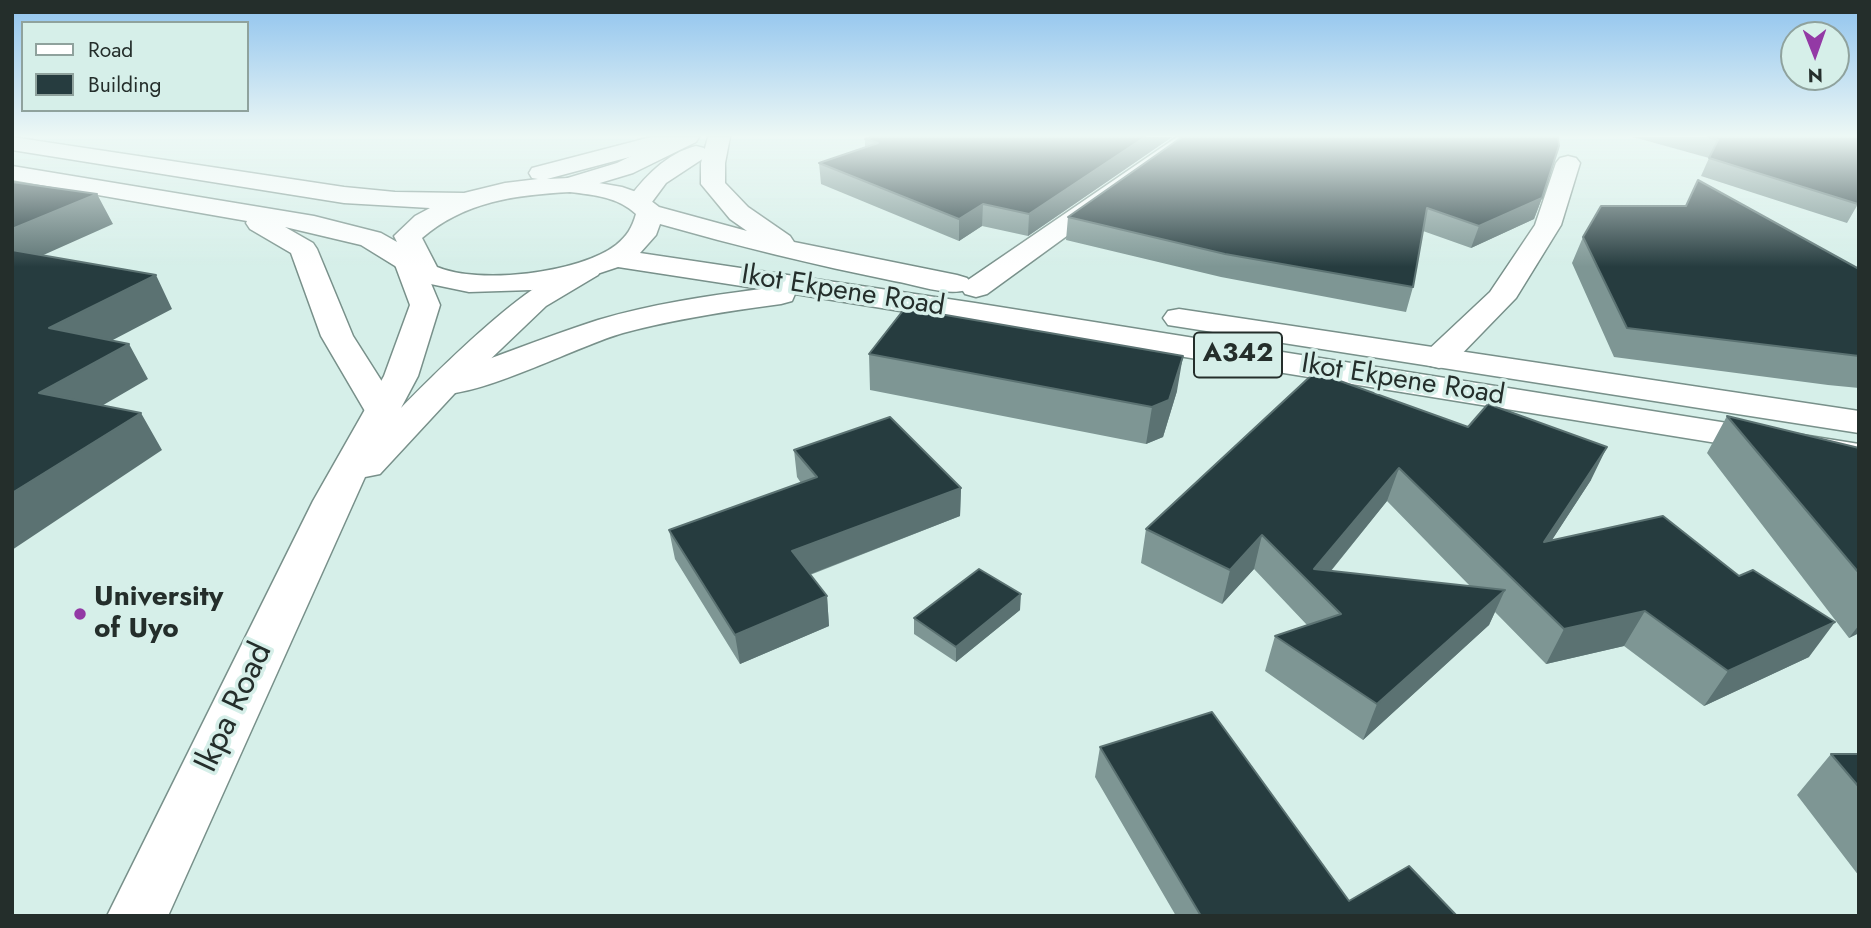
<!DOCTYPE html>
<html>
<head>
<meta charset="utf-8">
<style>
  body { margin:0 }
  #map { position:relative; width:1871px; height:928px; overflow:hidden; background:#d6efe9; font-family:Jost,sans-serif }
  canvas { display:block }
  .frame { position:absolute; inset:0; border:14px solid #242e2b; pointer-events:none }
  .legend { position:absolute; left:21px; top:21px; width:228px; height:91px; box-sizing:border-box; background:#d6efe9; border:2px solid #8fa29d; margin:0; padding:9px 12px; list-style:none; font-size:21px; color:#242e2b }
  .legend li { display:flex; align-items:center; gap:14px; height:35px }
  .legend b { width:35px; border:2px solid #8fa29d }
  .north { position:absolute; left:1780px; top:21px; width:70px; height:70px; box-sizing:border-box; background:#d6efe9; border:2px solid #8fa29d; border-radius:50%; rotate:179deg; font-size:19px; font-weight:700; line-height:28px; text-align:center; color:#242e2b }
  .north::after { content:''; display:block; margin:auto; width:24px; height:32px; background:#9339a5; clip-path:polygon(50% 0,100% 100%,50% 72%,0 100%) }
</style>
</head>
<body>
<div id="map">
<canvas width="1871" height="928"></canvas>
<div class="frame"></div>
<ul class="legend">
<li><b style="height:9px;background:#fff"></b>Road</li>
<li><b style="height:19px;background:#263c3f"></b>Building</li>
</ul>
<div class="north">N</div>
</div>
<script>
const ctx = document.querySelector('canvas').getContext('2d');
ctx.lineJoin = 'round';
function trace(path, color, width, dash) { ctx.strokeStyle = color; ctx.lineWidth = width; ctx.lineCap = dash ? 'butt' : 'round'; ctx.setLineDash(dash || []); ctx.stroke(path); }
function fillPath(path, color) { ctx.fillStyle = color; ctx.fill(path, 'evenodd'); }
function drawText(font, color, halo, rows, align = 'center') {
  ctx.font = font + ' Jost,sans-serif'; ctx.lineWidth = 7; ctx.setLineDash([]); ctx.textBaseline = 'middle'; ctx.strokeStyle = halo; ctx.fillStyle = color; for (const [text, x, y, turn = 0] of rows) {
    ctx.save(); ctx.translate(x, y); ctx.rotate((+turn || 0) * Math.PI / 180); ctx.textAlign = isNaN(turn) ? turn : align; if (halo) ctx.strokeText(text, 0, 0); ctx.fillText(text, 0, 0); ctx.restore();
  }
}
const street = new Path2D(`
  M670,137H699L696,142L633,173L570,192L561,190L558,185L561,180L617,163Z
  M1177,137H1203L987,294L976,297L965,294L961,288L965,282Z
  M696,146L704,148L708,153L704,158L666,183L649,206L640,209L631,206L627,201C644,177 667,153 696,146Z
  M1568,156L1576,158L1580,163L1561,225L1516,298L1451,365L1439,368L1427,365L1422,358L1427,351L1490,292L1535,225L1556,163L1560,158Z`);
const secondary = new Path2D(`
  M408,253L418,256L422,262L440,305L418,376L401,408C434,375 553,252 598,263L602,269L598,275L546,306L455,393L380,474L365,477L168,916H107L313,501L384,376L410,305L394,262L398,256Z`);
const highway = new Path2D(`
  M12,137L344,187L395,192L464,193L505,183L538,179L532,178L529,173L532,168L651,137H689L686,142L547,179L570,178L622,187L642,194L659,207L747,231L730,219L701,184V163L708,137H730L725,163V183L748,207L790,236L794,242L957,275L967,278L972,284L967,290C945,296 917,285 894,281C815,265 737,246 660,224L656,235L640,253L975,303L1859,444V466L795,294L792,301L781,304C728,311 675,319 623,333C579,345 470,403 431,393L426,386L431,379C487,361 542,338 598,320C651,304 706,296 761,289L618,267L576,281L532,290L469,292L421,282L361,245L285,227L313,243L317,249L353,336L400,410L395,418L382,421L369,418L321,336L291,253L250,229L246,223L247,221L12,180V166L314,216L381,233L397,242L394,236L415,216L430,208L344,203L12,150ZM570,192C594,195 618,197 636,214C632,228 627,236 616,245C580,273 479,285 437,267L422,238C465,201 516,195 570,192Z
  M1179,309L1859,411V433L1168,325L1163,318L1168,311Z`);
const wall = new Path2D(`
  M872,137H1172L1028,236L982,226L959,241L821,184L819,163L865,147V139Z
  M1633,137H1859L1858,204L1847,223L1701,176L1709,158Z
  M1542,198L1534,219L1471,248L1423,231L1413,287L1406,312L1221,277L1066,240L1068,217Z
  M1583,237L1859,269V388L1828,385L1614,357L1572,263Z
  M869,354L1177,391L1163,437L1146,444L870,390Z
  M1315,372L1591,480L1551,541L1809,657L1704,706L1624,646L1546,664L1495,612L1489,625L1363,740L1265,671L1275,636L1307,625L1254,569L1222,604L1141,563L1146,529ZM1387,501L1470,586L1331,571Z
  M1727,416L1859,448V633L1849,638L1707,453Z
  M794,450L961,488L960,516L810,575L827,596L829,626L740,664L675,559L669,530L801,483L797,477Z
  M1020,610L956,662L914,634V618Z
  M1100,747L1349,901L1457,916H1176L1095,777Z
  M1831,754H1859V876L1797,795Z`);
const shadedWall = new Path2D(`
  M1145,137H1172L1028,236L1029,214Z
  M97,194L113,224L12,269V229Z
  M1542,198L1534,219L1471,248L1479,226Z
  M983,204L982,226L959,241V219Z
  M156,275L172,309L69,363L49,328Z
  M129,344L148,379L62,429L39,393Z
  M1183,356L1177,391L1163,437L1146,444L1152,407Z
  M141,413L162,450L12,550V493Z
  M1607,447L1591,480L1528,577L1544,542Z
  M1399,468L1387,501L1316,589L1314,569Z
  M961,488L960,516L795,580L792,551Z
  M1262,535L1254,569L1222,604L1230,570Z
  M1505,590L1489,625L1363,740L1377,704Z
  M1021,594L1020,610L956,662V647Z
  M827,596L829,626L740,664L735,635Z
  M1645,611L1624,646L1546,664L1564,629Z
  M1835,622L1809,657L1704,706L1728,671Z
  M1859,625V633L1849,638Z`);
const building = new Path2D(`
  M872,137H1145L1029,214L983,204L959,219L819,163L878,143L865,139Z
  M1182,137H1558L1559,146L1542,198L1479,226L1427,208L1413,287L1225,254L1068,217Z
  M1708,137H1859L1858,204L1709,158L1718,140Z
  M1698,180L1859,269V356L1627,328L1583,237L1601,206H1686Z
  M12,182L97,194L12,229Z
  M12,250L156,275L49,328L129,344L39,393L141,413L12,493Z
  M905,308L1183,356L1169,400L1152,407L869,354Z
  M1315,372L1468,427L1488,404L1607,447L1544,542L1663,516L1739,576L1753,570L1835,622L1728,671L1645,611L1564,629L1399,468L1314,569L1505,590L1377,704L1275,636L1341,614L1262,535L1230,570L1146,529Z
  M1727,416L1859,448V573Z
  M890,417L961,488L792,551L827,596L735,635L669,530L817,477L794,450Z
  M979,569L1021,594L956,647L914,618Z
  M1212,712L1349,901L1409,866L1457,916H1201L1100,747Z
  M1831,754H1859V787Z`);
const markers = [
  [80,614,7,"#9339a5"]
];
const shields = [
  [1238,355,88]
];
const shieldNames = [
  ["A342",1238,355]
];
const streetNames = [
  ["Ikot Ekpene Road",843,292,9],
  ["Ikot Ekpene Road",1403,381,9]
];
const poiNames = [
  ["University",94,598],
  ["of Uyo",94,630]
];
const nearStreetnames = [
  ["Ikpa Road",235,708,-65]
];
trace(street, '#78908a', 3);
trace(secondary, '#78908a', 3);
trace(highway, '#78908a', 3);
fillPath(street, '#fff');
fillPath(secondary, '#fff');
fillPath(highway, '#fff');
fillPath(wall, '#7e9694');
fillPath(shadedWall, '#5b7272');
fillPath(building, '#263c3f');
trace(building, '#5b7272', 2);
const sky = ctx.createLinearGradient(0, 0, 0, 267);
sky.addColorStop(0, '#8fc3ee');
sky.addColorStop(0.51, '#edf8f5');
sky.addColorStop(1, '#edf8f500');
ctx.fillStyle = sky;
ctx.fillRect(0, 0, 1871, 267);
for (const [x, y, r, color] of markers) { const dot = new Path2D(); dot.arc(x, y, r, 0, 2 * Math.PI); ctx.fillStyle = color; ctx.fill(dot); trace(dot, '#d6efe9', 2.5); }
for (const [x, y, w] of shields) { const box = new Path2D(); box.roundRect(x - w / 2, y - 22.5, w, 45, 5); ctx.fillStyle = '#d6efe9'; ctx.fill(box); trace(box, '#242e2b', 2); }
drawText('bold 26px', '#242e2b', null, shieldNames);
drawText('28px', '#242e2b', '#d6efe9', streetNames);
drawText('bold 28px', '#242e2b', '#d6efe9', poiNames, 'left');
drawText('33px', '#242e2b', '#d6efe9', nearStreetnames);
</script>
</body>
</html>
